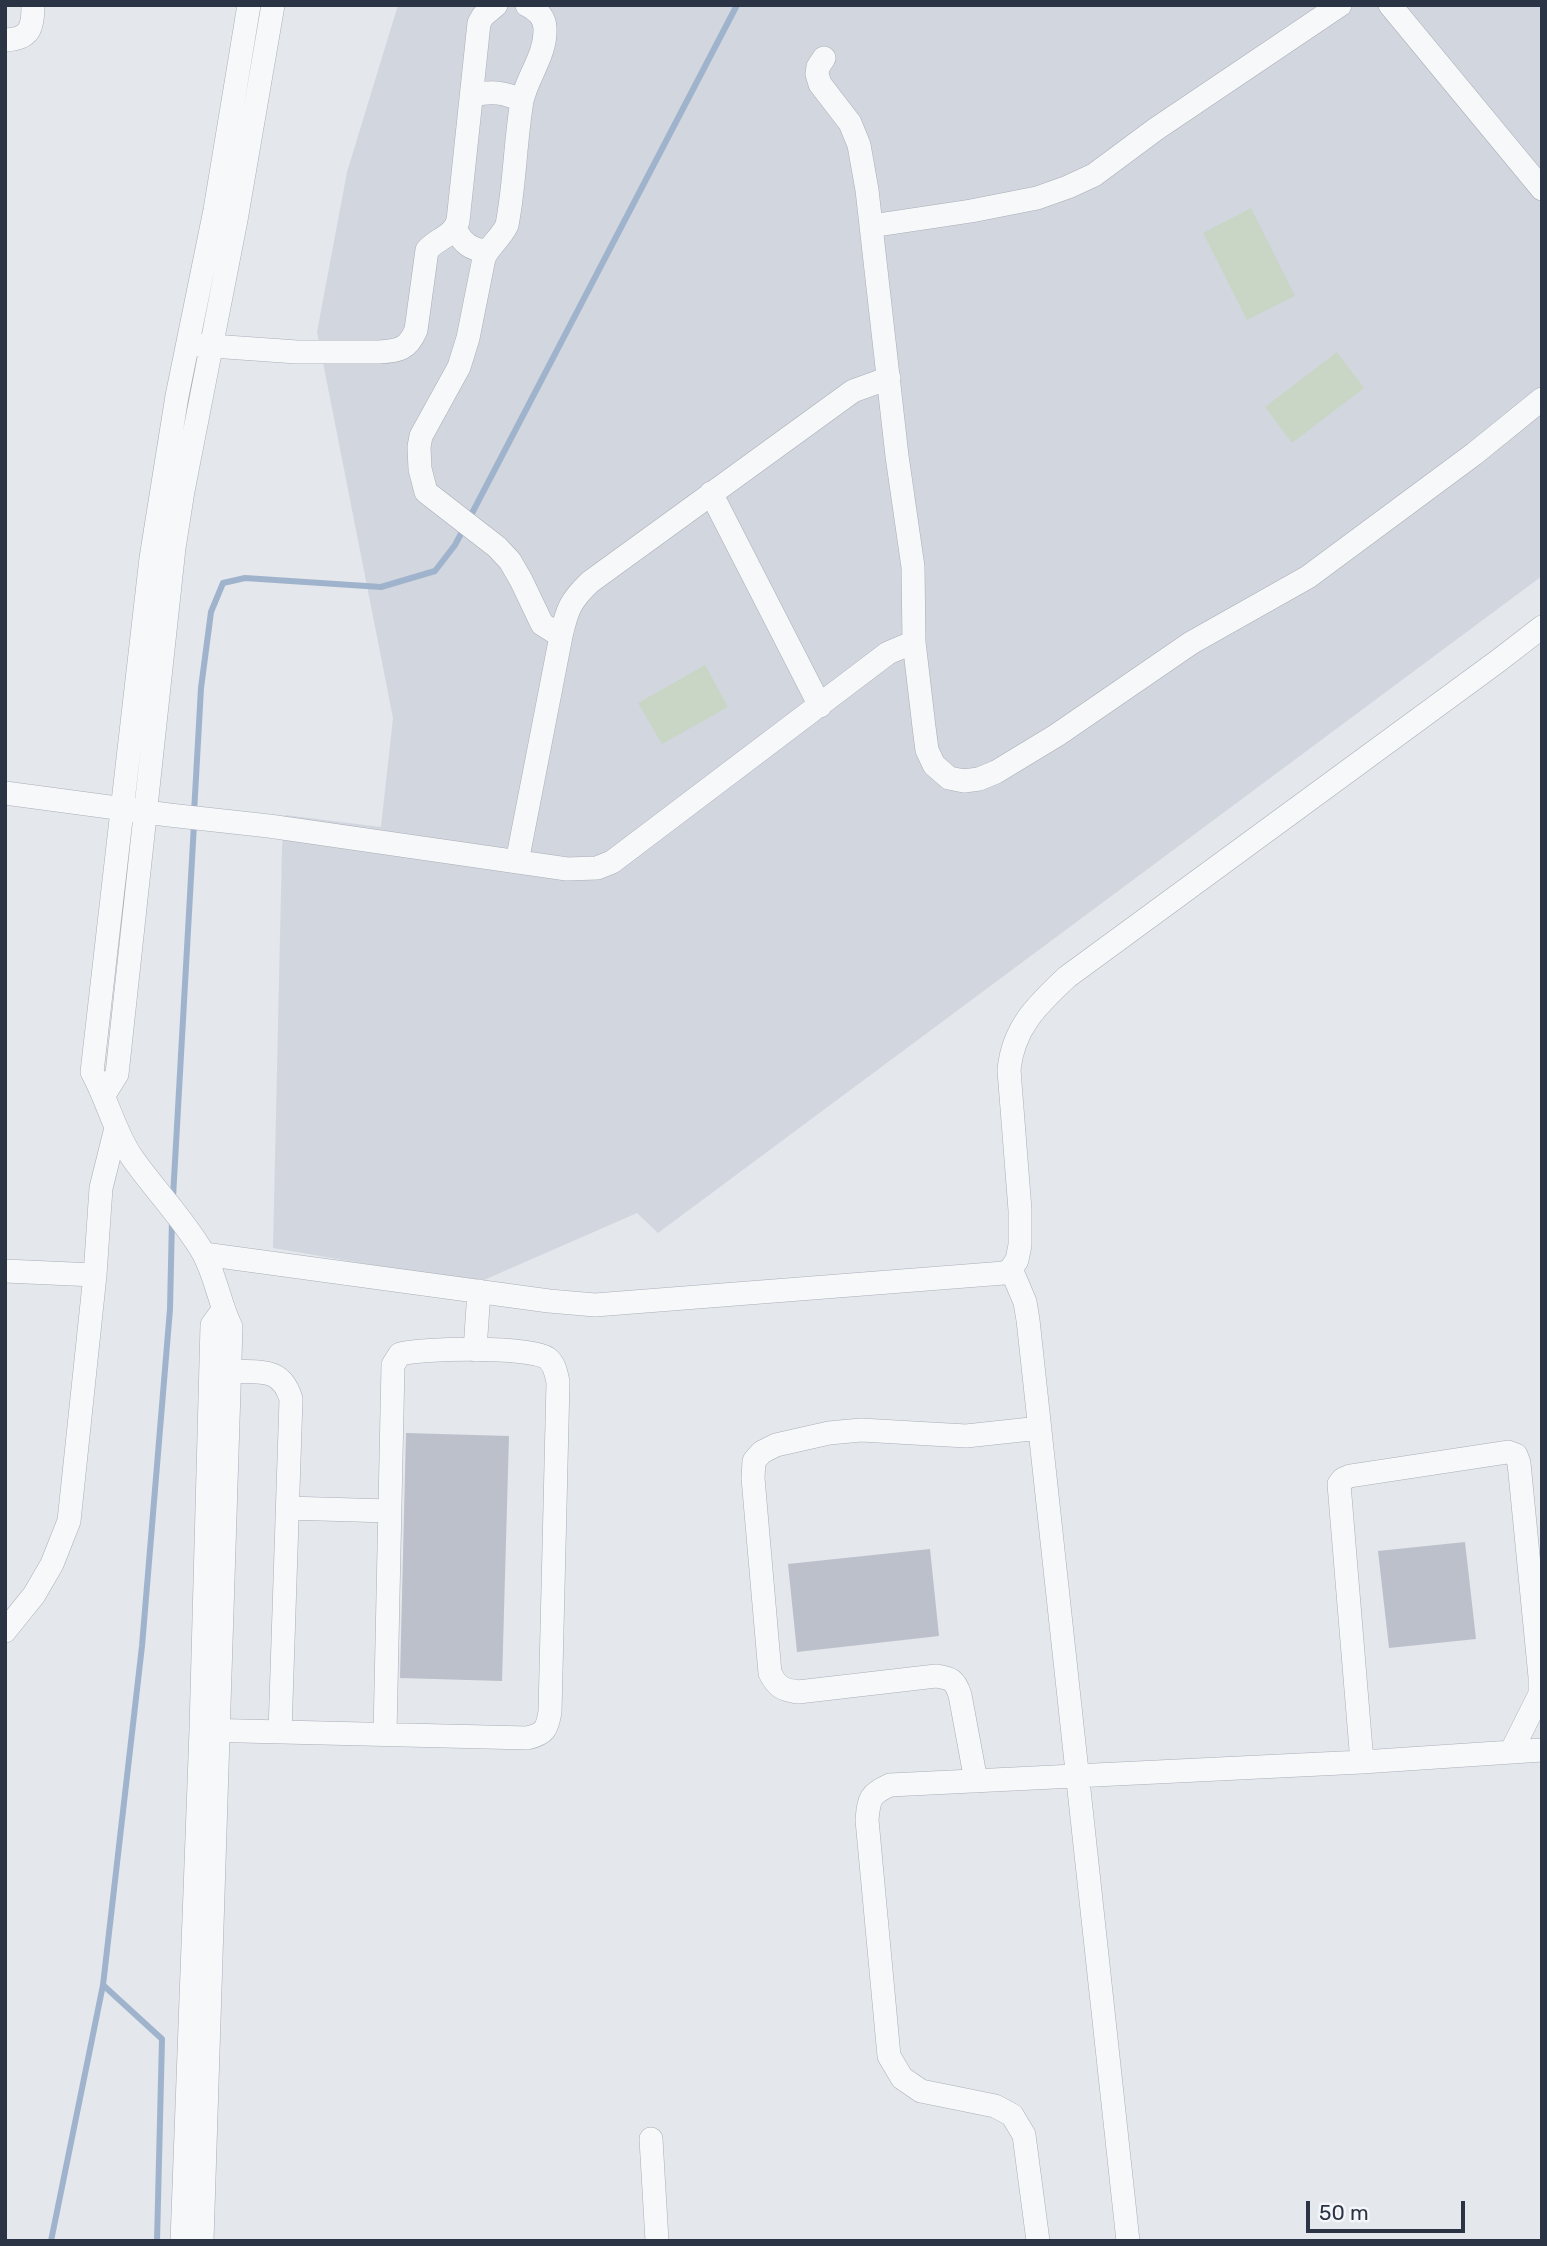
<!DOCTYPE html>
<html>
<head>
<meta charset="utf-8">
<style>
  body { margin:0 }
  #map { position:relative; width:1547px; height:2246px; overflow:hidden; background:#e4e7ec; font-family:Rubik,sans-serif }
  canvas { display:block }
  .frame { position:absolute; inset:0; border:7px solid #2b3445; pointer-events:none }
  .scale { position:absolute; left:1306px; top:2201px; width:159px; height:32px; box-sizing:border-box; border:4px solid #2b3445; border-top:0; padding-left:9px; font-size:21px; line-height:24px; white-space:nowrap; color:#2b3445; -webkit-text-stroke:5px #f4f6f9; paint-order:stroke }
</style>
</head>
<body>
<div id="map">
<canvas width="1547" height="2246"></canvas>
<div class="frame"></div>
<div class="scale">50 m</div>
</div>
<script>
const ctx = document.querySelector('canvas').getContext('2d');
ctx.lineJoin = 'round';
function fillPath(path, color) { ctx.fillStyle = color; ctx.fill(path, 'evenodd'); }
function trace(path, color, width, dash) { ctx.strokeStyle = color; ctx.lineWidth = width; ctx.lineCap = dash ? 'butt' : 'round'; ctx.setLineDash(dash || []); ctx.stroke(path); }
const built = new Path2D(`
  M398,5H1542V576L658,1233L637,1213L477,1283L273,1248L282,847L285,815L381,827L393,718L317,332L347,172Z`);
const green = new Path2D(`
  M1251,208L1295,296L1247,320L1203,233Z
  M1337,352L1364,388L1292,443L1265,407Z
  M705,665L728,707L662,744L638,703Z`);
const stream = new Path2D(`
  M469,519L737,5
  M194,813L201,688L211,612L223,583L245,578L381,587L435,571L455,545L464,528
  M173,1197L194,824
  M103,1985L162,2039L157,2241
  M51,2241L103,1985L142,1646L170,1309L172,1219`);
const building = new Path2D(`
  M406,1433L509,1436L502,1681L400,1678Z
  M1465,1542L1476,1639L1389,1648L1378,1551Z
  M930,1549L939,1636L797,1652L788,1564Z`);
const minor = new Path2D(`
  M527,5C537,10 545,17 545,29C546,55 527,77 522,101C515,142 515,184 507,225C501,238 489,246 484,258L468,338L459,367L421,436L419,447L420,469L426,492L497,547L510,561L521,580L542,624L561,636
  M1390,5L1542,189
  M5,40C30,39 33,28 33,5
  M824,58L818,67L817,74L820,84L850,123L859,145L867,190L897,456L913,567L914,642L924,727L927,750L934,765L949,778L964,781L979,779L996,772L1057,735L1191,643L1308,577L1474,454L1542,399
  M473,95C492,91 505,92 522,101
  M871,226L971,211L1037,198L1068,187L1094,175L1156,129L1340,5
  M455,228C462,243 471,250 487,251
  M198,345L297,352H379C399,351 408,349 416,330L427,250C437,239 453,236 458,221L479,23L483,16L496,5
  M711,493L820,706
  M5,793L169,815L269,826L567,869L597,868L612,862L888,653L914,642
  M517,862L561,636C567,610 570,601 590,582L853,391L889,378
  M104,1095L117,1074L174,548L183,491L236,220L273,5
  M204,1254L549,1301L595,1305L1004,1273L1011,1269L1017,1260L1020,1245V1210L1009,1070C1013,1028 1037,1005 1067,977L1498,661L1542,627
  M1011,1269L1025,1302L1028,1320L1128,2241
  M5,1271L95,1275
  M475,1350L479,1291
  M230,1371C260,1373 281,1366 291,1399L280,1732
  M287,1508L389,1511
  M5,1631L34,1595L52,1564L69,1521L95,1275L101,1188L116,1128
  M201,1730L527,1738C545,1734 547,1729 550,1712L558,1382C556,1373 555,1364 547,1358C529,1346 421,1348 400,1354L393,1365L385,1734
  M1362,1762L1339,1484L1343,1479L1350,1476L1508,1452L1516,1455L1519,1463L1540,1677V1694L1511,1752
  M976,1781L960,1695C955,1680 951,1678 936,1676L798,1692C783,1690 777,1687 770,1673L753,1478L754,1461L762,1452L776,1445L829,1433L861,1430L966,1436L1040,1428
  M651,2139L657,2241
  M182,2241L201,1730L212,1325L223,1310
  M202,2241L231,1327C219,1303 216,1275 202,1251C182,1217 153,1188 131,1156C114,1130 107,1099 92,1072L151,558L177,396L215,210L249,5
  M1038,2241L1024,2135L1012,2115L995,2106L921,2091L902,2078L889,2056L867,1820C869,1798 870,1794 890,1785L1362,1762L1542,1750`);
fillPath(built, '#d2d6de');
fillPath(green, '#c9d6c5');
trace(stream, '#9fb4cc', 6);
fillPath(building, '#bbc0ca');
trace(minor, '#a9aeb7', 24);
trace(minor, '#f7f8fa', 23);
</script>
</body>
</html>
